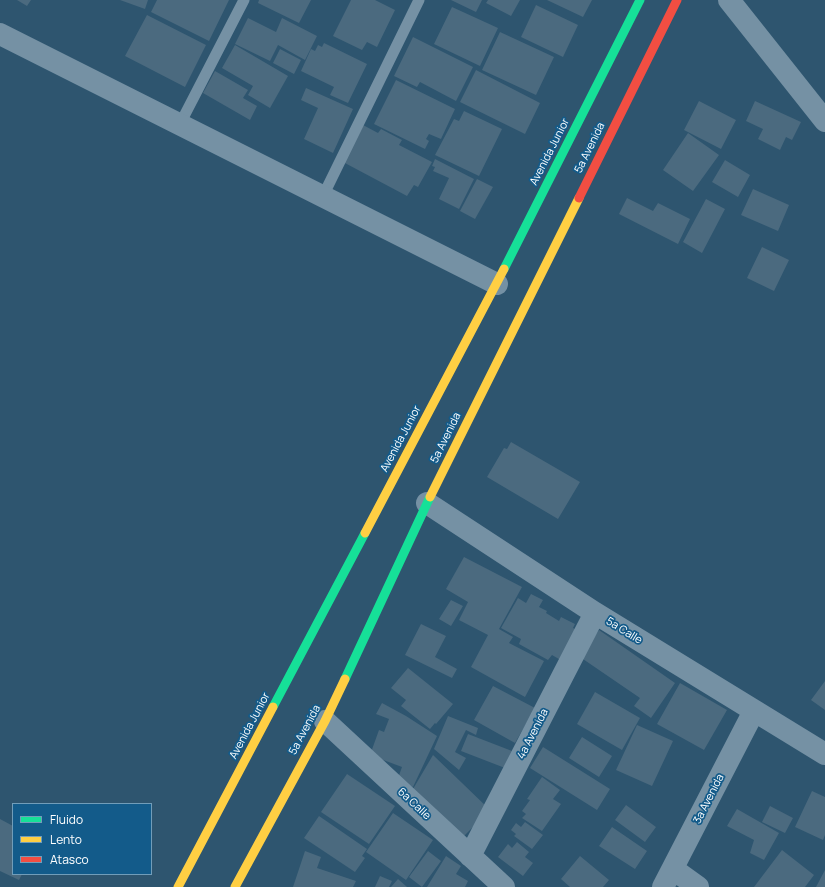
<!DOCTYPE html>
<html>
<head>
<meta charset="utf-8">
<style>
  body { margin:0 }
  #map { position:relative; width:825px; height:887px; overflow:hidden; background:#2e556f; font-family:Manrope,sans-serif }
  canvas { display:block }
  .legend { position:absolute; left:12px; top:803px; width:140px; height:72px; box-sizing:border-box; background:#135b8a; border:1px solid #719db9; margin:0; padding:5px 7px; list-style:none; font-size:12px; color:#fff }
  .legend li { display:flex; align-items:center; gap:8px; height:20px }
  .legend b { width:20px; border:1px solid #719db9 }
</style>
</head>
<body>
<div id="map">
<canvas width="825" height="887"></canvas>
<ul class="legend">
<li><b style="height:5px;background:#16e098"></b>Fluido</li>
<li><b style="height:5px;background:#ffcf43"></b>Lento</li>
<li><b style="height:5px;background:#f24e42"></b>Atasco</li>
</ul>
</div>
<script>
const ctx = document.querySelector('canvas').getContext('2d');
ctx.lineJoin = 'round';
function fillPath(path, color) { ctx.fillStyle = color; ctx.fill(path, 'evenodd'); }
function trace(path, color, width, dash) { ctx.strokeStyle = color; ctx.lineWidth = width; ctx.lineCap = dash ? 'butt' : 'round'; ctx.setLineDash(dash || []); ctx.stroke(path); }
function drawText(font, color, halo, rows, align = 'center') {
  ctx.font = font + ' Manrope,sans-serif'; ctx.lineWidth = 3.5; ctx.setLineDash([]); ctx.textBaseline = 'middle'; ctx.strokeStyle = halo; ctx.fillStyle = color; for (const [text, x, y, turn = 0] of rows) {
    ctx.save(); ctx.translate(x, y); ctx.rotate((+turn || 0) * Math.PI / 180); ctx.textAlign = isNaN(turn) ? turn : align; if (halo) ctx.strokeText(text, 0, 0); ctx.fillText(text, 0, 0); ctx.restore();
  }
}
const building = new Path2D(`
  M17,0H31L27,6Z
  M120,0H148L145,9Z
  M157,0H229L209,41L151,12Z
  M259,0H311L299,23L258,3Z
  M351,0H375L395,10L377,47L367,42L362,50L333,36Z
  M451,0H482L476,12Z
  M488,0H520L511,16L486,3Z
  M547,0H592L583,17Z
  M536,5L578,25L563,57L521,37Z
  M452,7L498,28L480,66L434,44Z
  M147,15L206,45L185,87L125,56Z
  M248,18L276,32L282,18L317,36L305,60L278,45L270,61L235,44Z
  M500,32L554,57L536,95L482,70Z
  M413,37L473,67L456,101L420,82L417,87L394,76Z
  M324,43L367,64L348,103L330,95L334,87L301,71L311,49L315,51L318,45L322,47Z
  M235,45L288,76L270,108L248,95L253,86L222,68Z
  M280,49L301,60L294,74L273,63Z
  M476,70L540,103L525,134L460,102Z
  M215,71L248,90L243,98L257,106L250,120L203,93Z
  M396,80L455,109L441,139L429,134L426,139L429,141L425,149L374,124Z
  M306,88L353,109L333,153L304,139L318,108L301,100Z
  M699,101L736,120L721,149L684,130Z
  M755,101L801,122L792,140L786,137L780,150L758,139L763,129L746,121Z
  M464,111L502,129L479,176L435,155L454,119L459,121Z
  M363,125L378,133L381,129L402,140L399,145L432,162L418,187L414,185L407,196L343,162Z
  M688,133L719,155L693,191L663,170Z
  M435,159L474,179L459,209L439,199L449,178L433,171L435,167L432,166Z
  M725,160L750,175L738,197L712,182Z
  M477,179L493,187L475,219L460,211Z
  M753,189L789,205L778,231L741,215Z
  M627,198L653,211L658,203L690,219L678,244L619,214Z
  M706,199L725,209L702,253L683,242Z
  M762,247L789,260L774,291L747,278Z
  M511,442L580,482L558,519L487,477L504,448L507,449Z
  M464,557L522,587L499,629L513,637L509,643L544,661L525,697L471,667L488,635L459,620L468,602L446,589Z
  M531,594L543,600L539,607L547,611L546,613L559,621L561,617L575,624L573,628L580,632L564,662L552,655L548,660L519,644L521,639L501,628L518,598L526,603Z
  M451,600L463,606L451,626L439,619Z
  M421,624L446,636L435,657L457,669L452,678L405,655Z
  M599,630L675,683L651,718L634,706L640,698L580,657Z
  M408,668L453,704L436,724L435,723L430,729L401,706L406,700L391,688Z
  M825,681V710L811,700Z
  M680,683L727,710L704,750L657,724Z
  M493,686L535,708L515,743L474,720Z
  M595,692L640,718L622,750L577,724Z
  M382,703L406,716L437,736L413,787L397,781L402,767L370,755L379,730L384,732L389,719L376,714Z
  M448,716L478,728L476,735L466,730L455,752L466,758L459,770L434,749Z
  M637,725L673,741L652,786L616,770Z
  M468,734L512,751L505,768L461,751Z
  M582,737L612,756L599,777L569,758Z
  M543,747L610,789L597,810L530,768Z
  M433,755L490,810L463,837L413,789Z
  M347,774L395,806L369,844L321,812Z
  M542,777L560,790L553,799L561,804L542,831L522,818L526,814L522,811L530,800L527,799Z
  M812,791L825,797V835L823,840L795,827Z
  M626,805L656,827L645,842L615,820Z
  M770,806L793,818L785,833L762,822Z
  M737,809L779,833L764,860L750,853L754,840L727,826Z
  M393,813L433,840L406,880L366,852Z
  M319,816L367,849L362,856L365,858L355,872L304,838Z
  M0,819L13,826V874H22L19,880L0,871Z
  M525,822L543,835L532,849L514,836L516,834L511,830L516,823L521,827Z
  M612,827L647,851L635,869L599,846Z
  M517,842L529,852L525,857L533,863L523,876L498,857L508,844L512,848Z
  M782,850L814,875L805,887H754Z
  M305,851L321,857L317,868L356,881L353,887H293Z
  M428,851L441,861L422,887L409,877Z
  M446,856L461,866L456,874L468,881L465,887H427Z
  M580,856L609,880L603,887H570L561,879Z
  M825,870V887H816Z
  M380,876L392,881L389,887H375Z
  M398,879L407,887H391Z`);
const lane = new Path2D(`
  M180,124L244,0
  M323,196L419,0`);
const street = new Path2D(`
  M729,0L825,121
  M0,34L497,284
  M427,503L595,613L825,754
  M325,721L504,887
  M470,856L595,613
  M673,869L698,887
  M663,887L754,711`);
const fast = new Path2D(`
  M504,269L640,0
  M345,679L430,497
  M273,707L365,533`);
const slow = new Path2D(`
  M430,497L579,198
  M365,533L504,269
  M178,887L273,707
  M235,887L325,721L345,679`);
const jam = new Path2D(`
  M579,198L677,0`);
const streetNames = [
  ["5a Avenida",590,148,-64],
  ["Avenida Junior",550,152,-63],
  ["5a Avenida",446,438,-64],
  ["Avenida Junior",401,439,-62],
  ["5a Calle",624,631,32],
  ["Avenida Junior",250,726,-62],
  ["5a Avenida",305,730,-62],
  ["4a Avenida",533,734,-63],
  ["3a Avenida",709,799,-63],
  ["6a Calle",414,804,43]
];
fillPath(building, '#4b6a7f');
trace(lane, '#7591a4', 11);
trace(street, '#7591a4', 22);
trace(fast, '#16e098', 9);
trace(slow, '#ffcf43', 9);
trace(jam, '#f24e42', 9);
drawText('11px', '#fff', '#135b8a', streetNames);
</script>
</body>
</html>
